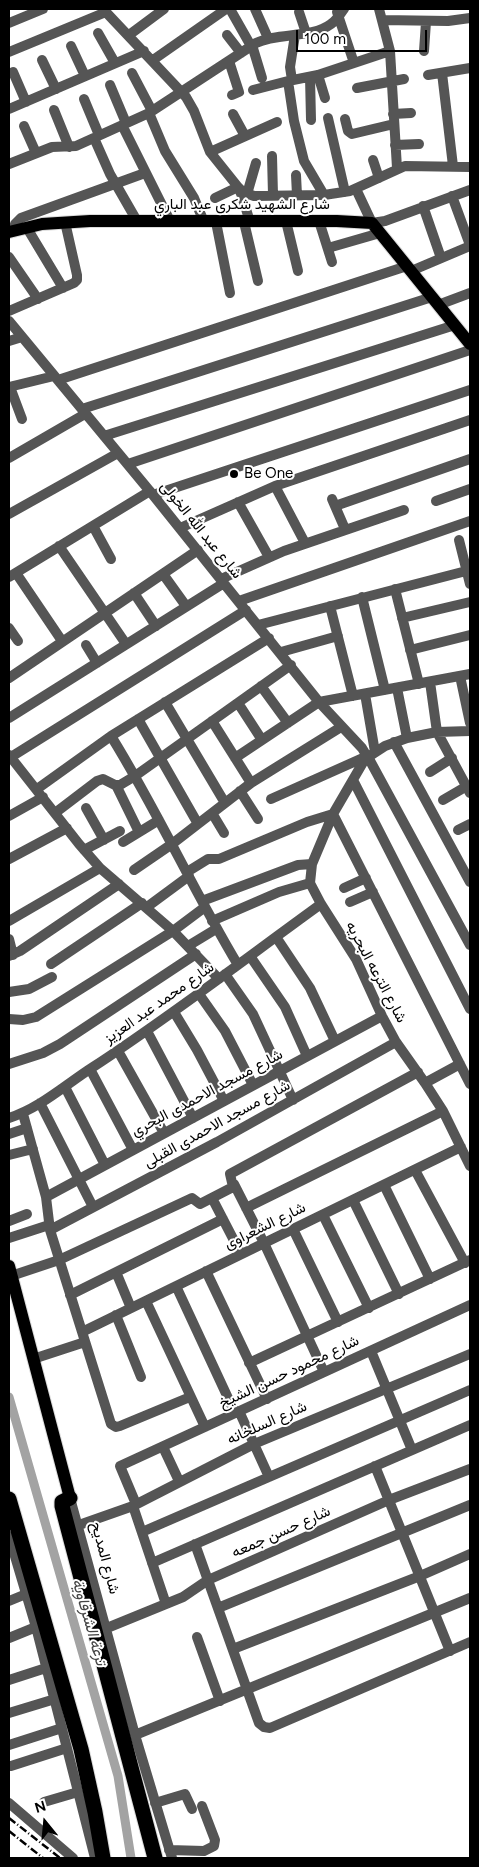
<!DOCTYPE html>
<html>
<head>
<meta charset="utf-8">
<style>
  body { margin:0 }
  #map { position:relative; width:479px; height:1867px; overflow:hidden; background:#fff; font-family:Figtree,sans-serif }
  canvas { display:block }
  .frame { position:absolute; inset:0; border:10px solid #000; pointer-events:none }
  .north { position:absolute; left:20px; top:1797px; width:50px; height:50px; -webkit-text-stroke:4px #fff; paint-order:stroke; rotate:343deg; font-size:14px; font-weight:700; line-height:20px; text-align:center; color:#000 }
  .north::after { content:''; display:block; margin:auto; width:18px; height:22px; background:#000; clip-path:polygon(50% 0,100% 100%,50% 72%,0 100%) }
  .scale { position:absolute; left:296px; top:30px; width:131px; height:22px; box-sizing:border-box; border:2px solid #000; border-top:0; padding-left:6px; font-size:15px; line-height:18px; white-space:nowrap; color:#000; -webkit-text-stroke:4px #fff; paint-order:stroke }
</style>
</head>
<body>
<div id="map">
<canvas width="479" height="1867"></canvas>
<div class="frame"></div>
<div class="north">N</div>
<div class="scale">100 m</div>
</div>
<script>
const ctx = document.querySelector('canvas').getContext('2d');
ctx.lineJoin = 'round';
function trace(path, color, width, dash) { ctx.strokeStyle = color; ctx.lineWidth = width; ctx.lineCap = dash ? 'butt' : 'round'; ctx.setLineDash(dash || []); ctx.stroke(path); }
function drawText(font, color, halo, rows, align = 'center') {
  ctx.font = font + ' Figtree,Vazirmatn,sans-serif'; ctx.lineWidth = 4; ctx.setLineDash([]); ctx.textBaseline = 'middle'; ctx.strokeStyle = halo; ctx.fillStyle = color; for (const [text, x, y, turn = 0] of rows) {
    ctx.save(); ctx.translate(x, y); ctx.rotate((+turn || 0) * Math.PI / 180); ctx.textAlign = isNaN(turn) ? turn : align; if (halo) ctx.strokeText(text, 0, 0); ctx.fillText(text, 0, 0); ctx.restore();
  }
}
const canal = new Path2D(`
  M9,1397L118,1776L131,1858`);
const minor = new Path2D(`
  M103,9L186,97L194,111L210,152L238,187L242,196L250,222
  M230,9L251,46
  M255,9L268,38
  M379,9L390,51L397,168
  M299,12L306,33
  M337,12L354,63
  M382,20L448,21L470,18
  M9,23L43,9
  M98,33L115,63
  M129,35L164,9
  M227,35L241,53
  M252,45L262,78
  M71,46L85,76
  M424,51L426,22
  M9,52L106,12
  M42,60L56,89
  M153,60L226,9
  M229,61L239,92L232,95
  M13,72L26,102
  M132,73L152,111
  M442,73L453,166
  M318,75L325,98
  M428,75L470,68
  M310,77L311,120
  M292,80L290,67L295,35
  M288,81L294,121L304,161L324,195
  M110,85L126,123
  M357,88L404,79
  M253,90L288,81L318,75L390,51
  M84,99L99,135
  M9,109L144,51
  M54,110L69,147
  M149,113L165,151L194,198L204,222
  M233,114L245,136
  M393,114L411,113
  M328,118L345,192
  M345,119L348,131L352,134L394,124
  M122,125L170,221
  M24,126L36,153
  M94,138L110,174L137,221
  M395,145L419,144
  M210,152L277,122
  M272,156L273,195
  M373,160L379,178
  M9,164L52,147L76,146L149,113L256,43C278,32 311,39 331,24C337,20 340,14 344,9
  M296,175L297,195
  M356,189L372,223L385,221L470,190
  M247,194L256,163
  M452,196L470,245
  M215,198L238,187L243,192L254,196L324,195L350,191L405,166L470,167
  M423,206L441,258
  M286,221L298,271
  M319,221L332,262
  M216,222L230,293
  M244,222L258,281
  M27,228L63,288
  M14,230L15,224L21,218L145,173
  M328,248L380,233
  M9,257L38,299
  M411,271L470,246
  M438,305L470,293
  M9,311L74,283L77,280V275L65,222
  M9,321L153,495L319,702L362,748L365,753V759
  M9,341L22,337
  M58,380L407,266
  M9,387L54,376
  M10,387L22,419
  M82,409L432,297
  M104,436L455,325
  M9,458L85,414
  M128,464L470,350
  M275,486L305,543
  M153,495L470,390
  M332,499L345,529
  M436,501L470,489
  M238,502L269,557
  M335,506L470,459
  M9,514L118,453
  M93,526L111,559
  M180,528L275,486L470,420
  M459,540L470,584
  M59,546L126,644
  M16,573L62,641
  M163,574L186,606
  M9,577L150,491
  M221,579L284,551L404,510
  M395,589L419,684
  M134,593L156,626
  M362,597L385,690
  M239,601L470,521
  M330,606L353,696
  M402,618L470,602
  M258,625L470,570
  M9,628L18,641
  M86,645L97,663
  M410,650L470,635
  M281,652L338,636
  M460,676L470,723
  M9,678L198,550
  M430,682L437,732L470,793
  M261,686L288,723
  M397,688L407,738
  M365,694L375,752
  M165,702L225,803
  M238,703L262,740
  M9,718L224,583
  M138,719L198,824
  M212,721L251,783
  M470,731L437,732L407,738L385,746L365,759L333,814L312,864L310,883L321,904L356,959L382,1016L396,1042L425,1083L443,1111L470,1166
  M111,736C157,810 193,890 238,965
  M394,742L470,882
  M9,755L79,844L100,868L173,931L219,979
  M11,757L246,610
  M368,757L470,945
  M235,758L319,702L470,674
  M430,772L452,758
  M353,780L470,1009
  M116,785L139,832
  M37,789L111,736L269,638
  M240,791L258,819
  M271,799L365,757
  M443,800L467,786
  M86,808L104,840
  M55,813L97,781L103,779L115,785H120L135,776L291,665
  M212,813L224,833
  M9,816L43,797
  M458,830L470,824
  M123,842L159,820
  M84,850L120,831
  M9,859L67,828
  M134,870L172,844L251,783L341,727
  M187,872L208,859H219L307,822L333,814L470,1084
  M344,888L366,878
  M202,901L298,865L312,864
  M350,902L373,892
  M147,907L189,876
  M9,921L100,868
  M212,921L279,892L310,883
  M276,937L310,988L335,1041
  M9,939L13,955
  M188,946L216,929
  M9,956L20,951L119,884
  M250,956L285,1007L307,1056
  M51,964L142,903
  M225,974L253,1014L293,1100
  M9,992L29,989L52,977
  M199,994L225,1031L253,1085
  M174,1012L197,1050L224,1101
  M9,1019L23,1020L36,1017L173,931L205,907
  M147,1031L193,1118
  M118,1051L164,1133
  M9,1064L43,1053L60,1044L196,954
  M90,1069L133,1150
  M425,1083L460,1064
  M65,1087L105,1165
  M40,1103L93,1207
  M23,1114L46,1197L50,1230L111,1424L116,1427L120,1426L190,1397
  M9,1118C40,1108 65,1085 93,1067C171,1016 245,959 321,904
  M9,1134L27,1128
  M9,1155L33,1149
  M415,1170L465,1263
  M234,1184L264,1243L324,1372
  M384,1185L430,1279
  M46,1197L382,1016
  M212,1198L241,1254
  M353,1200L399,1294
  M246,1208L443,1111
  M323,1215L369,1308
  M9,1221L27,1214
  M293,1229L338,1322
  M50,1230L217,1142L396,1042
  M9,1238L49,1225
  M206,1271L267,1399
  M116,1272L131,1308
  M11,1276L59,1260L192,1198L200,1204L233,1187L230,1174L418,1072
  M176,1286L235,1413
  M70,1295L223,1219
  M146,1301L205,1427
  M116,1315L141,1377
  M82,1332L461,1147
  M371,1351L412,1450
  M33,1359L85,1342
  M249,1363L470,1260
  M239,1411L269,1477
  M163,1447L179,1481
  M375,1466L450,1651
  M70,1498L135,1735L172,1858
  M136,1504L120,1466L470,1305
  M133,1506L166,1604
  M79,1525L133,1506L254,1444L470,1354
  M142,1532L470,1390
  M9,1536L36,1627L95,1858
  M195,1544L259,1723L264,1727L270,1728L470,1642
  M152,1563L470,1425
  M9,1601L26,1594
  M218,1608L470,1505
  M107,1628L183,1597L208,1580L389,1500L470,1469
  M197,1637L220,1701
  M9,1638L36,1627
  M233,1649L420,1576L470,1554
  M9,1680L46,1668
  M9,1713L55,1699
  M135,1735L470,1598
  M9,1745L62,1728
  M11,1766L67,1748
  M44,1802L78,1792
  M9,1803L73,1858
  M155,1803L185,1794L192,1809
  M169,1850L204,1851L214,1846L215,1840L202,1806`);
const major = new Path2D(`
  M9,232L42,224L90,221H337L372,223L470,344
  M9,1266L70,1498`);
const highway = new Path2D(`
  M70,1498L62,1502V1506L155,1858
  M9,1499L81,1749L95,1812L103,1858`);
const rail = new Path2D(`
  M9,1818L60,1858
  M9,1831L43,1858`);
const markers = [
  [234,474,5,"#000"]
];
const streetNames = [
  ["شارع الشهيد شكرى عبد الباري",242,205],
  ["شارع عبد الله الخولى",201,530,51],
  ["شارع الترعه البحريه",376,972,62],
  ["شارع محمد عبد العزيز",159,1003,-35],
  ["شارع مسجد الاحمدى البحري",207,1093,-28],
  ["شارع مسجد الاحمدى القبلى",217,1124,-29],
  ["شارع الشعراوى",265,1226,-26],
  ["شارع محمود حسن الشيخ",289,1372,-25],
  ["شارع السلخانه",267,1423,-24],
  ["شارع حسن جمعه",281,1532,-24],
  ["شارع المديح",105,1558,75]
];
const poiNames = [
  ["Be One",244,474]
];
const waterNames = [
  ["ترعة الشرقاوية",89,1622,74]
];
trace(canal, '#a3a3a3', 9);
trace(major, '#dbdbdb', 14);
trace(highway, '#dbdbdb', 17);
trace(minor, '#555', 10);
trace(major, '#000', 12);
trace(highway, '#000', 15);
trace(rail, '#000', 2.5, [8, 2.5, 1, 2.5]);
for (const [x, y, r, color] of markers) { const dot = new Path2D(); dot.arc(x, y, r, 0, 2 * Math.PI); ctx.fillStyle = color; ctx.fill(dot); trace(dot, '#fff', 2); }
drawText('15px', '#000', '#fff', streetNames);
drawText('15px', '#000', '#fff', poiNames, 'left');
drawText('italic 16px', '#444', '#fff', waterNames);
</script>
</body>
</html>
